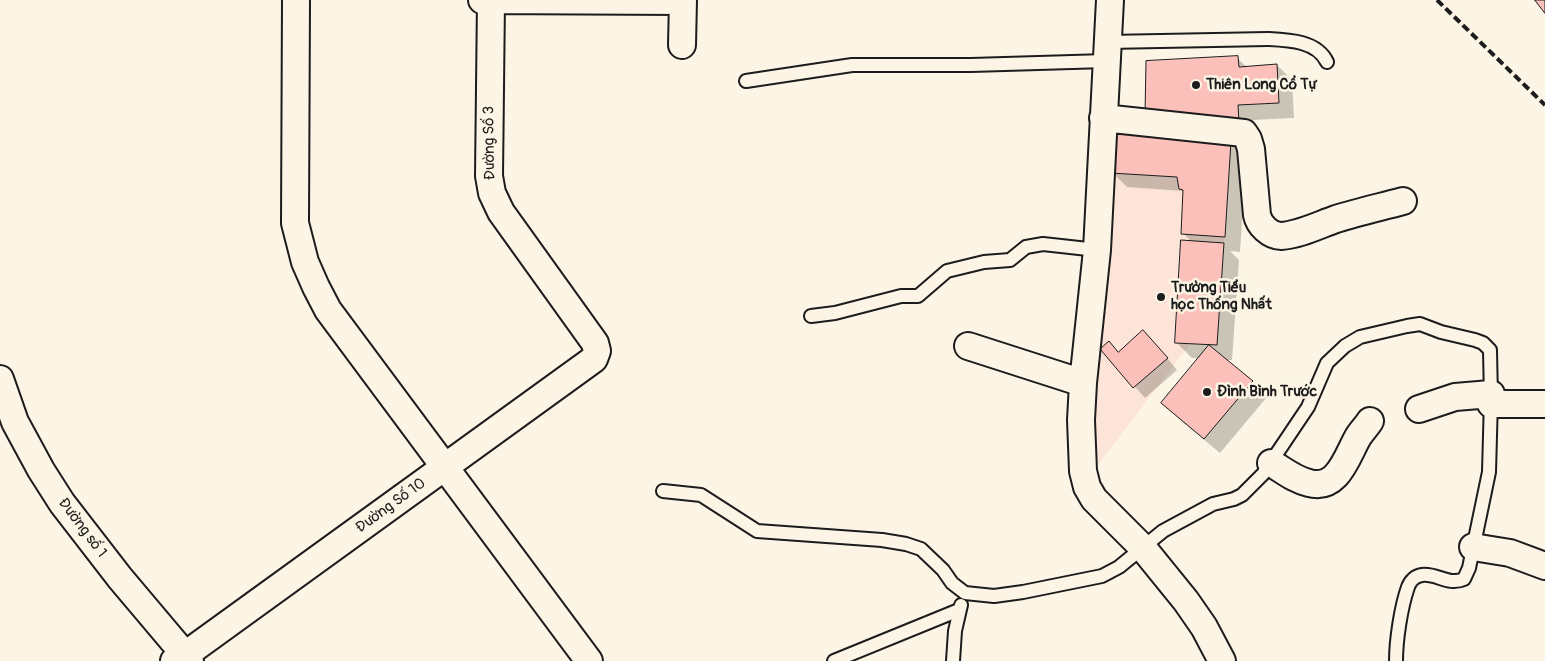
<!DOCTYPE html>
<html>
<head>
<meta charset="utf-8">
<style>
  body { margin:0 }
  canvas { display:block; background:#fcf5e5 }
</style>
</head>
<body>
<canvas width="1545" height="661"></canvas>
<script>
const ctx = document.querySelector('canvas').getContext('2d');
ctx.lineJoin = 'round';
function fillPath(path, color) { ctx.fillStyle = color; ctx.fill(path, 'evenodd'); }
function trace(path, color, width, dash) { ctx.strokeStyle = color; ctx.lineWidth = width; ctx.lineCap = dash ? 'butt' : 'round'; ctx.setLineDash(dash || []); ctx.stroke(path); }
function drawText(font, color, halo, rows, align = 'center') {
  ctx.font = font + ' Pangolin,sans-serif'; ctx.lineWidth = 5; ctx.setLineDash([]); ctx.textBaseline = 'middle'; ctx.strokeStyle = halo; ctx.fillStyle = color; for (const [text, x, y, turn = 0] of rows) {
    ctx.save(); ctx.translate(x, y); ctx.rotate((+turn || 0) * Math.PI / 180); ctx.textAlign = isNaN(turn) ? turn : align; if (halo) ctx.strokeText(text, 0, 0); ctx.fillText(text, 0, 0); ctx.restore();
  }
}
const built = new Path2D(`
  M1112,129L1231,141L1217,345L1190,344L1092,473L1090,434Z`);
const shadow = new Path2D(`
  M1237,58L1247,67L1277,65L1292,80L1294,118L1253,120V138L1162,129Z
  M1231,142L1246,158L1240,252L1230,251L1239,260L1232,360H1225L1267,397L1220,453L1178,418L1163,403L1200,358H1192L1177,343L1192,242L1183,233L1184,193L1183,191L1127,187L1112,172Z
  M1154,342L1177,370L1145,398L1102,349L1109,343L1119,353Z`);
const building = new Path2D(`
  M1535,0H1545V13Z
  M1238,56L1239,67L1277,64L1279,103L1238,105L1239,123L1145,114L1146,61Z
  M1112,129L1231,141L1225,237L1181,234L1183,190L1179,189L1177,177L1110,173Z
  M1181,240L1224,243L1217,345L1175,343Z
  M1143,330L1168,358L1133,388L1100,349L1109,341L1118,352Z
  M1209,345L1253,381L1204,439L1161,403Z`);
const lane = new Path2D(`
  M1107,42L1268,39C1289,40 1317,41 1327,62
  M746,81L852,65H971L1106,61
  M811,316L835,313L901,296H918L947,271L984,262L1010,260L1026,247L1043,244L1097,250
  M663,491L701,495L757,531L882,540L906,544L921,549L943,570L952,583L965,593L994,596L1023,592L1102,576L1119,567L1163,531L1213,504L1234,499L1242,495L1263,474L1308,407L1327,363L1345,346L1360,337L1407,326L1420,324L1441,332L1475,340L1483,343L1490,350L1491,399L1489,472L1469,568L1464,579C1448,586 1437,573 1422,575C1415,576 1410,581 1408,587C1401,607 1396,640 1396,661
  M834,661L959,610
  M953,661L955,631L961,605`);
const street = new Path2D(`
  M296,0L295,223L305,262L316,287L328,310L589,661
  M482,0L683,1
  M1110,0L1097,250L1083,383L1081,420L1083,471L1087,487L1094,499L1143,548L1186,601L1204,627L1222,661
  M682,45L683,0
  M1103,118L1244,133L1248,139L1251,149L1257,215C1259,225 1270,236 1281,236C1299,235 1319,225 1336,219C1358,212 1381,207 1403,201
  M968,346L1083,383
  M0,379L15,422L41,470L62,503L120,578L190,661
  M1491,404H1545
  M1419,409L1455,397L1491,394
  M1271,463C1283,470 1295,480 1309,483C1338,491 1347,456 1358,437C1361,432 1366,427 1370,421
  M1473,547L1510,553L1545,566
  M174,661L185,655L594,359L597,351L595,343L501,212L492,193L489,176L491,0`);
const rail = new Path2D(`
  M1437,0L1545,105`);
const markers = [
  [1196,85,5,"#1c1c1c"],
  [1161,297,5,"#1c1c1c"],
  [1207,392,5,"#1c1c1c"]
];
const poiNames = [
  ["Thiên Long Cổ Tự",1206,85],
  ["Trường Tiểu",1171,288],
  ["học Thống Nhất",1171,305],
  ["Đình Bình Trước",1217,392]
];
const streetNames = [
  ["Đường Số 3",490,143,-91],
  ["Đường Số 10",391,506,-36],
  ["Đường số 1",82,528,53]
];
fillPath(built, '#fce5d8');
fillPath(shadow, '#0003');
fillPath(building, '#fbc0b9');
trace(building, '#1c1c1c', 1);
trace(lane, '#1c1c1c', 16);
trace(street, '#1c1c1c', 30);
trace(lane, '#fcf5e5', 12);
trace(street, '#fcf5e5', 26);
trace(rail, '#1c1c1c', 4, [8, 4]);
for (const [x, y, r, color] of markers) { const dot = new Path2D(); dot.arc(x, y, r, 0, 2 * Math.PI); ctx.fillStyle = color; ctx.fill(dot); trace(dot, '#fcf5e5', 2); }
drawText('bold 15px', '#1c1c1c', '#fcf5e5', poiNames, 'left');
drawText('15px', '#1c1c1c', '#fcf5e5', streetNames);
</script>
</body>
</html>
